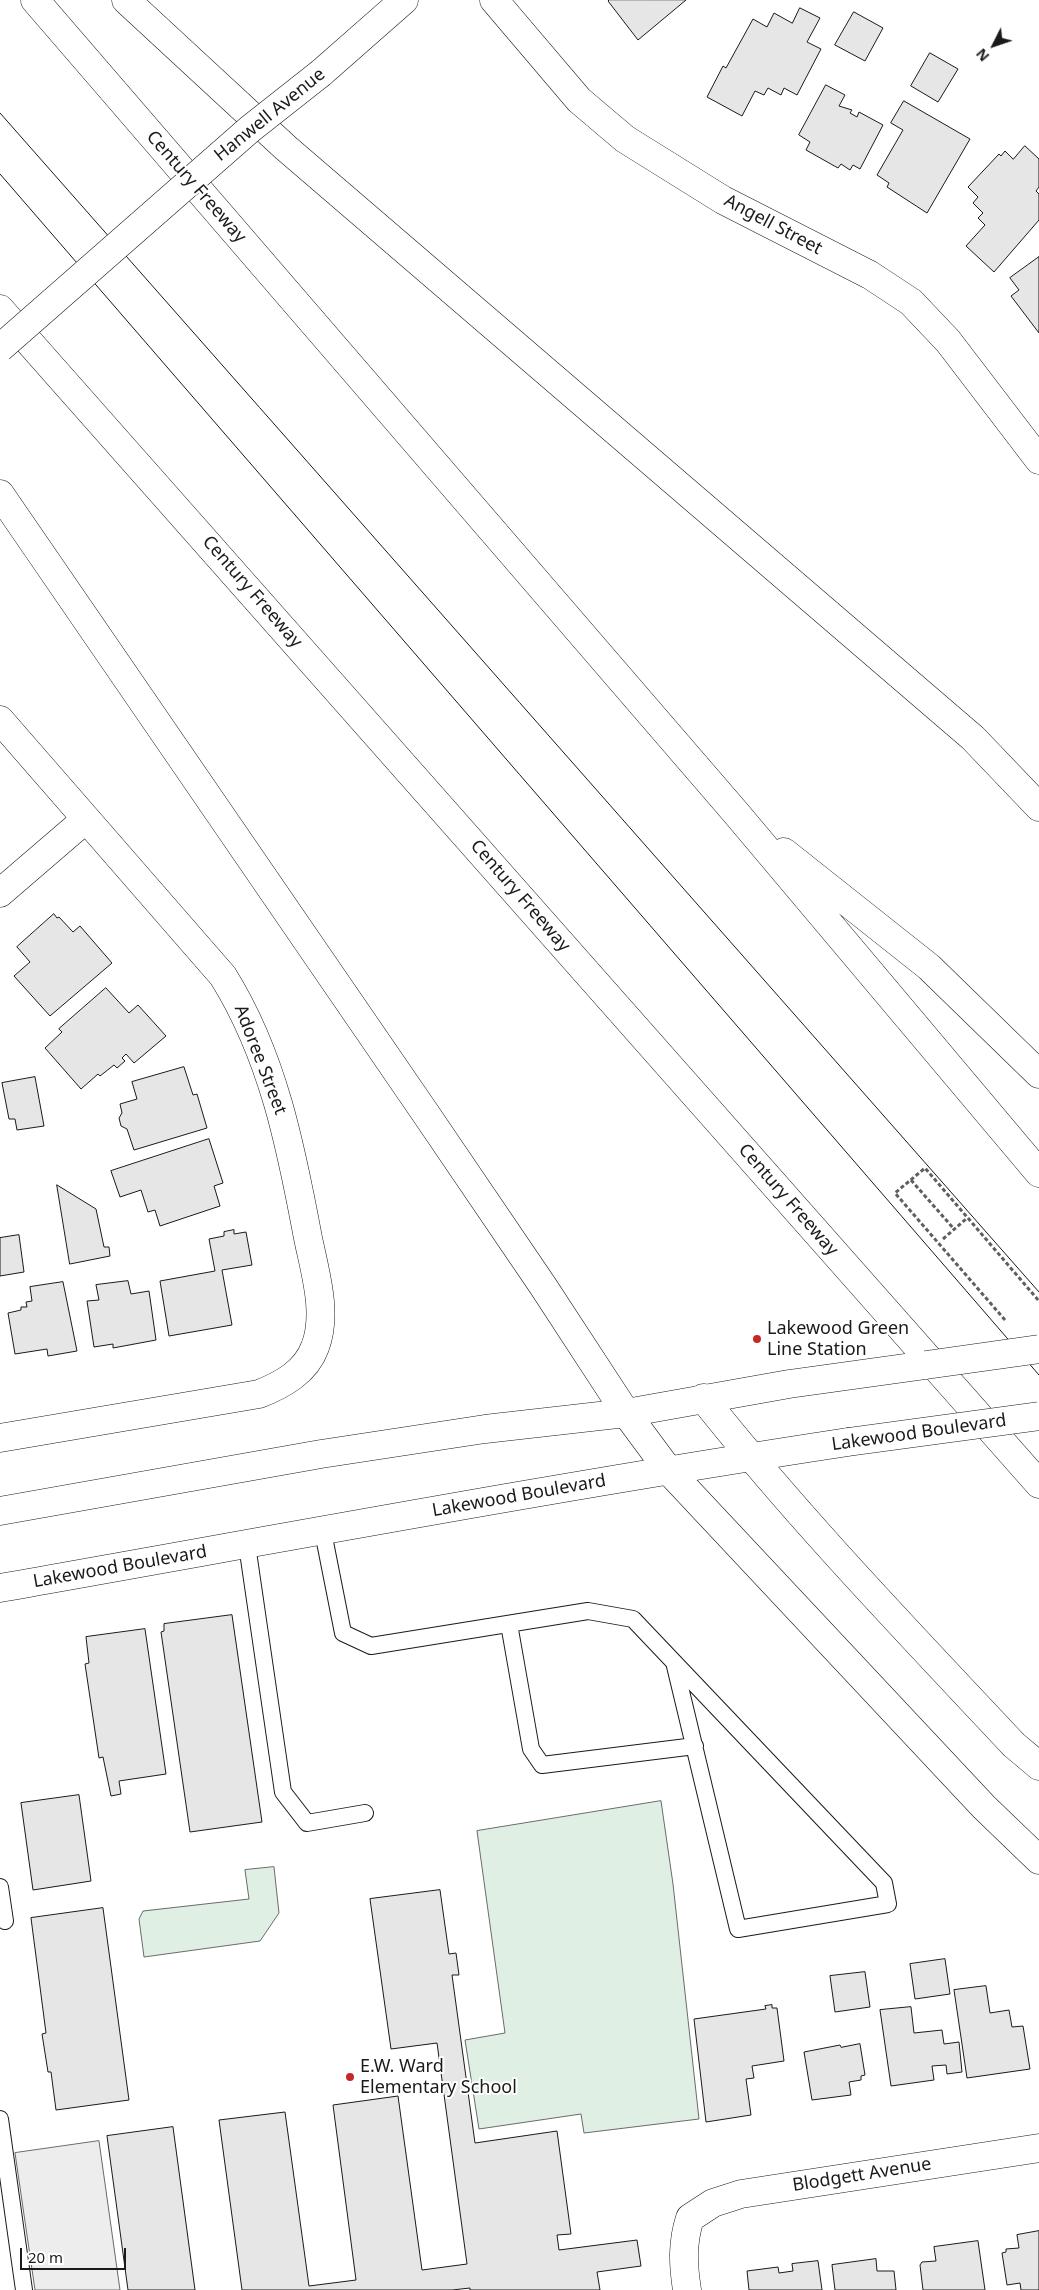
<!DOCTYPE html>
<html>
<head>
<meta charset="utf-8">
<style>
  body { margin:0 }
  #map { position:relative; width:1039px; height:2290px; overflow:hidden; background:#fff; font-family:"Noto Sans",sans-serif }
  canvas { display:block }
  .north { position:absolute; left:969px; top:20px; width:50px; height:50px; -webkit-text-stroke:4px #fff; paint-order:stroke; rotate:229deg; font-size:14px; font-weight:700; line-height:20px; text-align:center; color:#1a1a1a }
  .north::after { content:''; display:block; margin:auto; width:18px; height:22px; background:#1a1a1a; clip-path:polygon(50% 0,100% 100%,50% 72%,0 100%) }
  .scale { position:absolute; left:20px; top:2248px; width:106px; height:22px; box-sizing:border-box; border:2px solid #1a1a1a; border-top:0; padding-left:6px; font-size:15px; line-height:18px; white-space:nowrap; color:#1a1a1a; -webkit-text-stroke:4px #fff; paint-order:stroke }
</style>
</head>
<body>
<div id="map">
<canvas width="1039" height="2290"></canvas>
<div class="north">N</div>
<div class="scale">20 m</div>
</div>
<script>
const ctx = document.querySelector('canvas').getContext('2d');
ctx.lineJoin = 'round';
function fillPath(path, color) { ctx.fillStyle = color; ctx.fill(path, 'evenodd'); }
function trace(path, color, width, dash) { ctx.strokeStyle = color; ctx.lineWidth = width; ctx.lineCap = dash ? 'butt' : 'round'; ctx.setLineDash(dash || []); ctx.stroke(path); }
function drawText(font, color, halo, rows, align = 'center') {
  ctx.font = font + ' "Noto Sans",sans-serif'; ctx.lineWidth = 4; ctx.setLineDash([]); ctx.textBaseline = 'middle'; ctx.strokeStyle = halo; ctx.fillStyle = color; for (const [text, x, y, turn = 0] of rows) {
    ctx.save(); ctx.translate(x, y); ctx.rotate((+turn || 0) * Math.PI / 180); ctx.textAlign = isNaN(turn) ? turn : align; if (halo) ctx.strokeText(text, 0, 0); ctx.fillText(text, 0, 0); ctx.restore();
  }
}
const green = new Path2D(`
  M661,1801L673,1884L699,2119L584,2133L581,2114L479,2129L465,2040L505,2033L477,1831Z
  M274,1867L279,1913L260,1941L144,1957L139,1919L143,1911L249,1899L245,1870Z`);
const parking = new Path2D(`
  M99,2141L120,2290H35L15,2153Z`);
const building = new Path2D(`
  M686,0L638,40L608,1L609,0Z
  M800,8L820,18L807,42L821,49L797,95L784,88L781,95L768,88L764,95L755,91L742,116L707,97L723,66L726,68L753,19L767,27L774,13L792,23Z
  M854,12L883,28L865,61L835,45Z
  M930,53L958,69L938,102L911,86Z
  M826,85L845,95L839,106L852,110L850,113L857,117L859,112L883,125L860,169L853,165L850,170L841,164L838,168L806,150L810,142L799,135Z
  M904,101L970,139L927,213L887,187L889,183L877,175L903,130L891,123Z
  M1025,146L1039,159V187L1036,191L1039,194V220L994,272L966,246L985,225L978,218L983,213L973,203L978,197L968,187L999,154L1001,156L1005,151L1013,159Z
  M1039,257V333L1011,296L1019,290L1010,278Z
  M54,914L57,918L59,917L73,932L80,926L112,963L50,1016L14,976L30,962L17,947Z
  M106,988L129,1013L138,1005L166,1036L134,1063L126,1054L122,1058L125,1061L117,1068L114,1065L100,1076L98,1074L81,1089L45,1048L62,1032L59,1029Z
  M184,1067L193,1095L197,1094L207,1128L134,1150L127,1129L121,1126L119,1118L122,1113L120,1104L137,1099L132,1082Z
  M35,1077L44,1126L17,1130L15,1119H9L2,1083Z
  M209,1139L223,1183L214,1186L220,1206L160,1226L155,1210L148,1212L141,1190L120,1197L111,1171Z
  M57,1185L96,1209L104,1247H109L110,1256L70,1264Z
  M234,1230V1234L246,1232L252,1265L222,1270L232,1325L169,1336L160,1281L215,1271L209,1239L224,1236V1232Z
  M19,1235L24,1272L0,1276V1238Z
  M128,1281L131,1294L149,1291L156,1340L113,1348V1344L94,1347L87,1301L99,1300L96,1285Z
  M63,1282L77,1351L48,1356L47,1349L15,1354L8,1313L21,1310V1307H27L26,1302L32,1301L30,1287Z
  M232,1615L262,1822L190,1832L161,1632L164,1631V1624Z
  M145,1629L166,1774L119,1781L121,1794L111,1796L103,1757L99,1758L85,1664L89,1663L86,1637Z
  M79,1795L91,1881L33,1890L21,1803Z
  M440,1890L449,1954L456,1953L459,1975H452L475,2143L557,2131L571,2234L557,2235L559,2250L637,2240L641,2266L597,2272L600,2290H470V2288L452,2290H242L219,2120L285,2112L309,2286L356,2280L333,2105L398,2096L422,2270L467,2264L437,2043L391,2049L370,1899Z
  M103,1908L129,2100L56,2110L51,2072H48L42,2034L46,2033L31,1918Z
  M945,1959L950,1994L915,1999L910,1964Z
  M865,1972L870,2007L835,2012L830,1976Z
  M986,1986L990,2013L1009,2010L1012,2027L1023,2026L1030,2069L967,2078L954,1990Z
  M772,2005V2008H777L784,2061L752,2066L754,2078L746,2079L751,2115L706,2122L694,2019L766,2009L765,2006Z
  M911,2007L914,2033L942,2030L944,2044L959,2042L962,2072L947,2074L946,2065L932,2066L934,2080L891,2086L880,2010Z
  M860,2044L865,2075L861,2076V2080L849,2082L851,2095L812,2100L804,2052L840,2045L841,2047Z
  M173,2127L195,2290H128L107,2136Z
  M1039,2231V2290H1021L1020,2283L1007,2285L1002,2253L1006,2252V2249L1019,2248L1017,2235Z
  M978,2241L985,2290H923L920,2265L922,2262L936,2261L934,2247Z
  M876,2259L877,2271H894L896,2290H835L832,2265Z
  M818,2261L822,2290H749L747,2271L778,2267L779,2273L793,2271L792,2264Z`);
const path = new Path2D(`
  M911,1180L954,1229
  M943,1239L966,1219
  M1005,1320L895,1193L925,1168L1039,1301`);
const lane = new Path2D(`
  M323,1532L343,1633L371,1646L588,1611L633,1619L884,1883L888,1904L738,1929L674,1662
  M247,1545L283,1792L307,1823L365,1813
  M509,1624L531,1749L542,1765L695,1746
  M0,1887L5,1921
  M0,2119L24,2290`);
const street = new Path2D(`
  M494,0L579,100L625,139L723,200L870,275L911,302L948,341L1039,460
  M321,73L404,0
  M0,720L223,976C273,1056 291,1147 308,1238C315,1272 328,1314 315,1347C306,1372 282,1385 259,1394L0,1438
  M0,893L86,819
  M687,2290C683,2264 682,2243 690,2218L713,2203L741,2194L1039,2148`);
const primary = new Path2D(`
  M0,1511L321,1454L485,1429L626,1413L789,1384L926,1365
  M0,1588C283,1538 565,1485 848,1442`);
const highway = new Path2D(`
  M35,0L736,813L1039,1173
  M126,0L286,148L973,738L1039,807
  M0,309L1039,1484
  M0,494L426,1114L543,1286L626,1413L669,1471L984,1807L1039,1860
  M784,852L929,967L1039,1074
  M703,1398C800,1520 908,1632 1014,1745L1039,1766`);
const tram = new Path2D(`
  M0,113L1039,1292
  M0,174L1039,1375`);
const streetBridge = new Path2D(`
  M0,348L250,129L321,73`);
const primaryBridge = new Path2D(`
  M926,1365L1039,1349
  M848,1442L1039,1416`);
const markers = [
  [757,1339,5,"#c62828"],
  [350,2077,5,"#c62828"]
];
const streetNames = [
  ["Hanwell Avenue",270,115,-39],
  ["Century Freeway",196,187,49],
  ["Angell Street",773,225,28],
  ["Century Freeway",252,592,49],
  ["Century Freeway",520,896,49],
  ["Adoree Street",260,1060,69],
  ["Century Freeway",788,1200,49],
  ["Lakewood Boulevard",919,1433,-8],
  ["Lakewood Boulevard",519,1496,-10],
  ["Lakewood Boulevard",120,1567,-10],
  ["Blodgett Avenue",862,2175,-9]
];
const poiNames = [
  ["Lakewood Green",767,1329],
  ["Line Station",767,1350],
  ["E.W. Ward",360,2067],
  ["Elementary School",360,2088]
];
fillPath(green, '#e0efe3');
trace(green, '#6a6a6a', 1);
fillPath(parking, '#ededed');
trace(parking, '#6a6a6a', 1);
fillPath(building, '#e6e6e6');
trace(building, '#1a1a1a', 1);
trace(lane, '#1a1a1a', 18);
trace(street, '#1a1a1a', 29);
trace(primary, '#1a1a1a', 29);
trace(highway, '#1a1a1a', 29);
trace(path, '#5f5f5f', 3, [4, 2.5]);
trace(lane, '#fff', 16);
trace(street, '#fff', 28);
trace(primary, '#fff', 28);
trace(highway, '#fff', 28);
trace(tram, '#1a1a1a', 1);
trace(streetBridge, '#1a1a1a', 29, []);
trace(primaryBridge, '#1a1a1a', 29, []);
trace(streetBridge, '#fff', 28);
trace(primaryBridge, '#fff', 28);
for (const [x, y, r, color] of markers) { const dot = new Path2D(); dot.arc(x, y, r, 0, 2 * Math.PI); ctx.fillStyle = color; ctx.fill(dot); trace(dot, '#fff', 2); }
drawText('18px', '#1a1a1a', '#fff', streetNames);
drawText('18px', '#1a1a1a', '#fff', poiNames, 'left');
</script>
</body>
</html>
